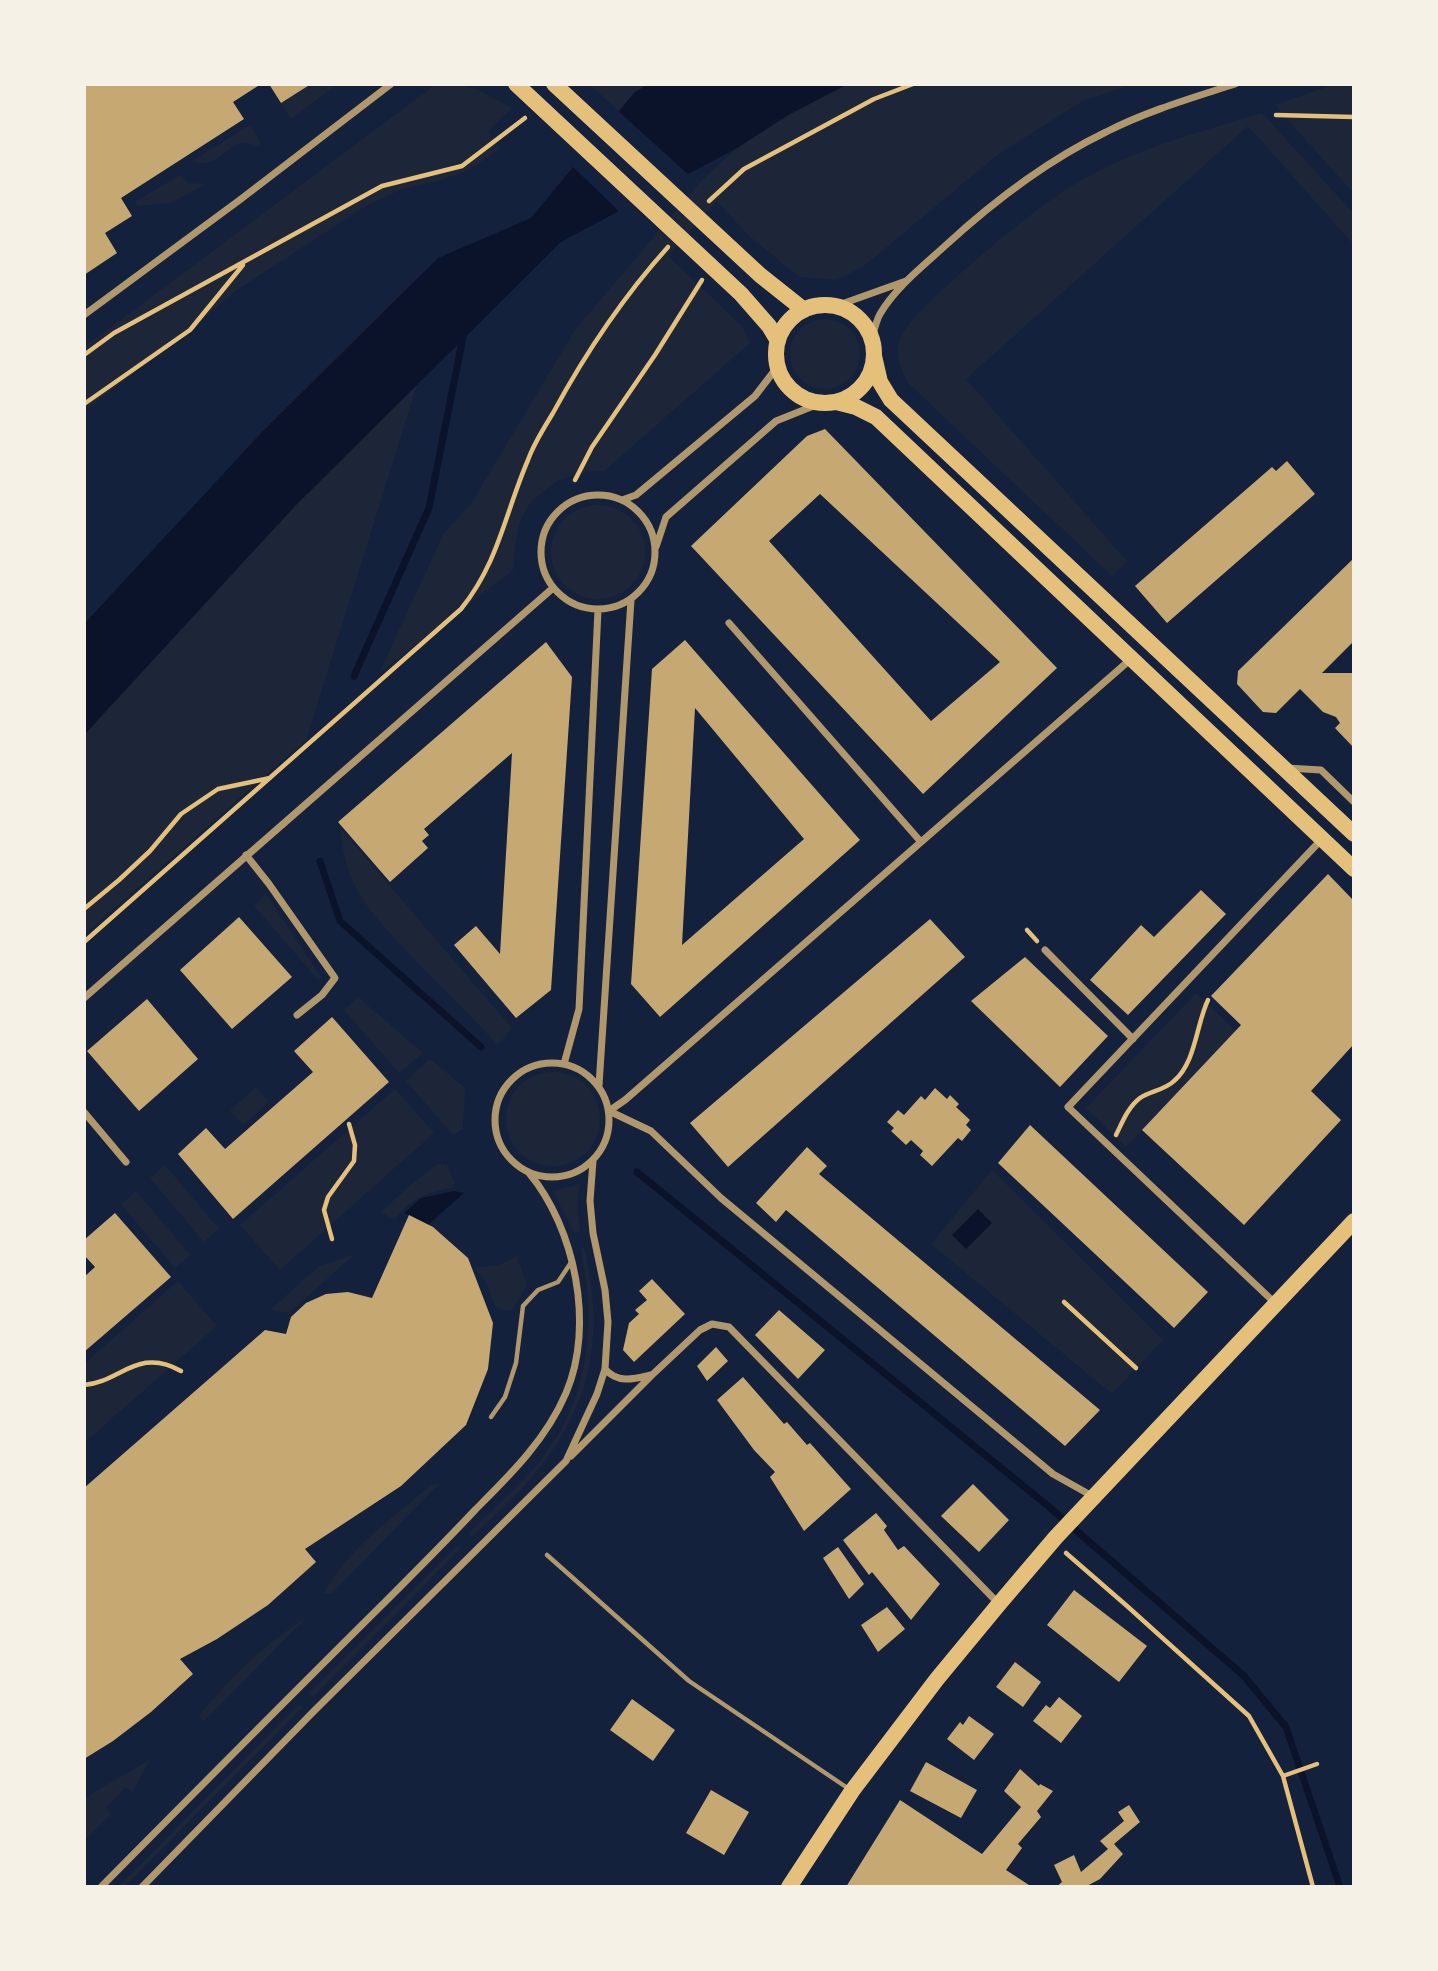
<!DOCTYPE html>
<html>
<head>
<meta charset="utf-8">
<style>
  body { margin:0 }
  #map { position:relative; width:1438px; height:1971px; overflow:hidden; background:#14213d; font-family:Mulish,sans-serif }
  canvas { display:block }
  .frame { position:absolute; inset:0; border:86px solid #f6f1e7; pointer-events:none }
</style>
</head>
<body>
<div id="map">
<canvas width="1438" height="1971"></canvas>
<div class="frame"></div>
</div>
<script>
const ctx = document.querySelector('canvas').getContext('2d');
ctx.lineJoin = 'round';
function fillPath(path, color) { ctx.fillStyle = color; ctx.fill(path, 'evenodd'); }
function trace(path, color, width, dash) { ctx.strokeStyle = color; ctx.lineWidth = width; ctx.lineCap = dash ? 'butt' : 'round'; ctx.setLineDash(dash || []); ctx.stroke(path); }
const green = new Path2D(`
  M311,84H338L291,119L281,103Z
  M458,84L478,90L512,108L488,131L500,149L470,169L439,181L402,189L364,207L234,292L193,328L84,411V347L434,86Z
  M589,84H648L634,93L620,112Z
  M848,84H1135L1084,100L996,156L864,266L836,280L799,277L747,234L717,201L668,256L742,326L750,343L604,471H588L557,481L531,501L520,521L515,545L513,570L379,673L444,533L471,504L575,330L702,180L737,148L790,114Z
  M1335,84H1354V194L1275,105Z
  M1262,113L1354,214V245L1248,126L966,379L1127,561L1112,576L909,384C901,369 894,355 900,339C909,311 1035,209 1065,190C1084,178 1105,167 1126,158C1170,139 1217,127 1262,113Z
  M250,125L261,143L255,147C233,130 220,173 192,161Z
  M180,175L188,183L205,184L171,203L137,206L135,202Z
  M790 354a35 35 0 1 1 70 0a35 35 0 1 1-70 0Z
  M417,385L306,740L84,935V735L295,506Z
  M551 552a47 47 0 1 1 94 0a47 47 0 1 1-94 0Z
  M341,829L512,1028L498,1045C473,1019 448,993 423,968C383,926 342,891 341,829Z
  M266,894L321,977L319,981L254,906Z
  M1196,993L1236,1031L1126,1147L1086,1108Z
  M358,997L423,1053L399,1073L344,1010Z
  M430,1059L465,1088L463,1129L453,1135L406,1081Z
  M506 1119a47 47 0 1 1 94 0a47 47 0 1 1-94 0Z
  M256,1087L269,1102L243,1125L230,1110Z
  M395,1089L434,1133L280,1270L240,1225Z
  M438,1164L447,1165L455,1183L452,1188C428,1192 409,1199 395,1220L381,1212L415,1181Z
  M165,1165L219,1229L204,1242L150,1178Z
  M992,1170L1163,1340L1112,1394L931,1244Z
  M580,1184L577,1204L580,1231L574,1233L553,1191Z
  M136,1191L190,1255L175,1268L121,1204Z
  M584,1247C615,1376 568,1454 471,1537L469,1533C492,1509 519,1487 540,1461C589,1400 598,1321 580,1248Z
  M355,1254L289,1313L270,1310L318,1267Z
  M517,1257L527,1285L512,1310L505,1311L495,1306L486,1282L474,1268L498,1265Z
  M178,1281L217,1326L84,1443V1364Z
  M440,1483L332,1593H324C348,1548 393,1518 431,1485Z
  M458,1545L461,1548L313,1697L309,1693Z
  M305,1619L204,1721H203L199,1715C231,1679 263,1644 305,1619Z
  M299,1704L303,1707L124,1887H118Z
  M151,1758L132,1793L126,1787L106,1807L111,1814L84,1841V1800C105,1783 129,1774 151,1758Z`);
const water = new Path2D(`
  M648,84H848L790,114L737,148L561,242L295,506L84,735V624L262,432L438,258L531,218L634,93Z
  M454,1191L464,1193L428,1225L404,1213L421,1198Z
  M978,1209L992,1223L966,1249L952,1235Z`);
const pier = new Path2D(`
  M617,110L691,177L622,214L571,165Z`);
const stream = new Path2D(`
  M354,676L429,508L464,332
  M320,861L340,921L481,1047
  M637,1172L1048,1506L1244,1676L1286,1727L1340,1887`);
const building = new Path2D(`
  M84,84H261L233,102L244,119L121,198L132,216L105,233L117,253L84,275Z
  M269,84H311L281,103Z
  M825,429L1057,668L923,794L691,546L807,436ZM820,494L1000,662L931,721L769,541Z
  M1287,461L1315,494L1167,623L1135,586L1272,467L1276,471Z
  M1354,558V641L1322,673H1354V748L1335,728L1340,723L1336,717L1323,712L1300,689L1276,713L1263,712L1237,684L1238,671Z
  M685,640L860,840L660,1017L631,984L652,669ZM695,708L804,839L682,945Z
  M546,642L572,677L551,990L516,1018L454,945L476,926L500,954L512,753L424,829L429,835L422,841L428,848L390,882L338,822Z
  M1328,874L1354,901V1044L1311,1091L1341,1120L1244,1225L1142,1130L1241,1025L1211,996Z
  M1201,890L1226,914L1128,1015L1090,980L1141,925L1154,937Z
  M239,917L292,977L232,1029L180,970Z
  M930,919L965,957L728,1167L690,1123Z
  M1025,957L1108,1036L1060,1087L971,1001Z
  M147,999L198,1059L139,1111L87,1051Z
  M332,1017L389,1082L233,1219L178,1154L206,1128L225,1149L313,1072L294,1051Z
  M935,1088L947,1099L950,1095L959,1104L956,1107L970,1120L966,1125L971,1130L962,1141L958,1138L932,1166L920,1155L923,1151L911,1140L906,1145L891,1131L894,1128L887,1122L898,1110L904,1115L921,1096L925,1100Z
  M1030,1125L1208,1292L1174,1328L998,1163Z
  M807,1147L827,1166L819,1174L1100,1410L1065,1446L786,1210L776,1222L756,1203Z
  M115,1213L171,1277L84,1352V1277L95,1267L84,1255V1240Z
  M409,1215L433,1227L468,1258L493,1323L488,1369L466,1425L401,1486L305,1549L316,1562L268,1605L217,1639L180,1659L193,1674L151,1712L113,1741L84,1759V1488L265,1330L286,1334L291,1317L306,1303L326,1294L348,1292L372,1298Z
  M652,1279L685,1314L634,1362L623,1350L629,1323L639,1314L635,1310L647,1300L639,1291Z
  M779,1310L825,1350L798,1379L755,1335Z
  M716,1347L728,1361L707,1381L697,1366Z
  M743,1377L784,1424L787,1422L807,1445L810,1443L851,1489L804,1531L770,1477L775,1472L754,1450L717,1400Z
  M973,1484L1009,1520L979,1552L941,1516Z
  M876,1513L887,1526L884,1530L898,1550L904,1546L940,1584L911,1620L872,1572L869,1575L843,1540Z
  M838,1547L864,1584L849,1599L823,1558Z
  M1074,1590L1147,1646L1119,1682L1047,1625Z
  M887,1607L905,1629L878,1652L861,1625Z
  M1015,1662L1041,1682L1023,1707L996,1687Z
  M1059,1697L1082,1716L1061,1743L1033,1721L1046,1705L1050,1708Z
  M632,1699L675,1730L653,1761L610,1730Z
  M969,1716L994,1734L974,1760L947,1739L960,1722L963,1725Z
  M926,1762L977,1790L961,1818L910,1791Z
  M1020,1769L1039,1786L1040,1784L1053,1791L1037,1811L1041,1817L1018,1844L1022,1848L1006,1870L1032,1887H846L900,1800L982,1854L1021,1807L1004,1791Z
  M711,1790L749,1812L724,1855L686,1833Z
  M1129,1805L1140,1822L1114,1844L1123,1854L1100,1879L1085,1887H1056L1062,1882L1054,1865L1074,1855L1081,1872L1108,1849L1100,1841L1124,1821L1118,1812Z`);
const path = new Path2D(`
  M1276,115L1354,117
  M709,201L744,169L874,99L913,84
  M84,355L114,333L382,186L462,166L525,118
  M84,404L190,330L243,265
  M575,480L592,447L655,355L702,280
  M84,909L119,880L150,851L181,814L218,789L270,778
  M1027,930L1037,941
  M84,942L461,609C499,562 505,513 528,460C534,443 544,428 553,413C585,354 623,297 668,247
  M1116,1135C1122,1123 1128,1107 1140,1098C1150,1091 1165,1090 1174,1081C1196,1062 1196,1025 1208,1000
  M332,1239L324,1210L328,1197L354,1161L355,1145L349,1124
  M1064,1302L1136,1368
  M84,1385C119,1383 138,1346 181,1371
  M1066,1553L1127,1606L1249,1716L1283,1776L1313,1887
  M1283,1776L1317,1764`);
const service = new Path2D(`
  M491,1417L505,1397L516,1363L523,1306L538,1290L558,1282L572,1261
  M547,1555L689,1681L849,1789`);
const minor = new Path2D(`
  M836,306L906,281
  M84,315L241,199L391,84
  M872,339C874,331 876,321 880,314C896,287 923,266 946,245C995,200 1046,161 1106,132C1147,111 1192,98 1235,84
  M541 552a57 57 0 1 1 114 0a57 57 0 1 1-114 0Z
  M622,500L636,495L755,396L778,366
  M656,547L666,517L776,421L821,403
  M729,623L921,842
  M1287,768L1321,770L1354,802
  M246,855L269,884L335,978L322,995L297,1015
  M1045,950L1133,1039
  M84,998L553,588
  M495 1120a57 57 0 1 1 114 0a57 57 0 1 1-114 0Z
  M564,1064L579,1009L598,610
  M599,1085L631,600
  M609,1111L625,1100L1131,659
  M609,1111L651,1131L721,1198L1053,1474L1094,1497
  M84,1112L126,1162
  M1275,1303L1068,1107L1321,840
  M605,1369C618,1384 634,1379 651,1375
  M571,1456L652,1375L700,1330L712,1324L729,1327L998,1603
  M101,1887C196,1791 290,1696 386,1601C416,1571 446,1541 475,1510C510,1475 546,1440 566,1393C595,1326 575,1228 529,1173
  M142,1887L314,1711L566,1461L597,1394L605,1369L608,1322L605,1290L593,1233L590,1201L593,1161`);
const primary = new Path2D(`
  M516,84L741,294L769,326L778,341
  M554,84L760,275L804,310
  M776 354a49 49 0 1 1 98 0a49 49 0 1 1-98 0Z
  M874,356L880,382L891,400L1354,834
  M836,402L856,407L876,417L1354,869
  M789,1887L852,1791L937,1679L999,1604L1056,1537L1354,1221`);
fillPath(green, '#1d2539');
fillPath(water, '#0b132b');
fillPath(pier, '#14213d');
trace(stream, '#0b132b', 7);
fillPath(building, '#c6a872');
trace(path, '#e5c07b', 4.5);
trace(service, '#b1986c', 4.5);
trace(minor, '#b1986c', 7);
trace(primary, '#e5c07b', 16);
</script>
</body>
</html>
